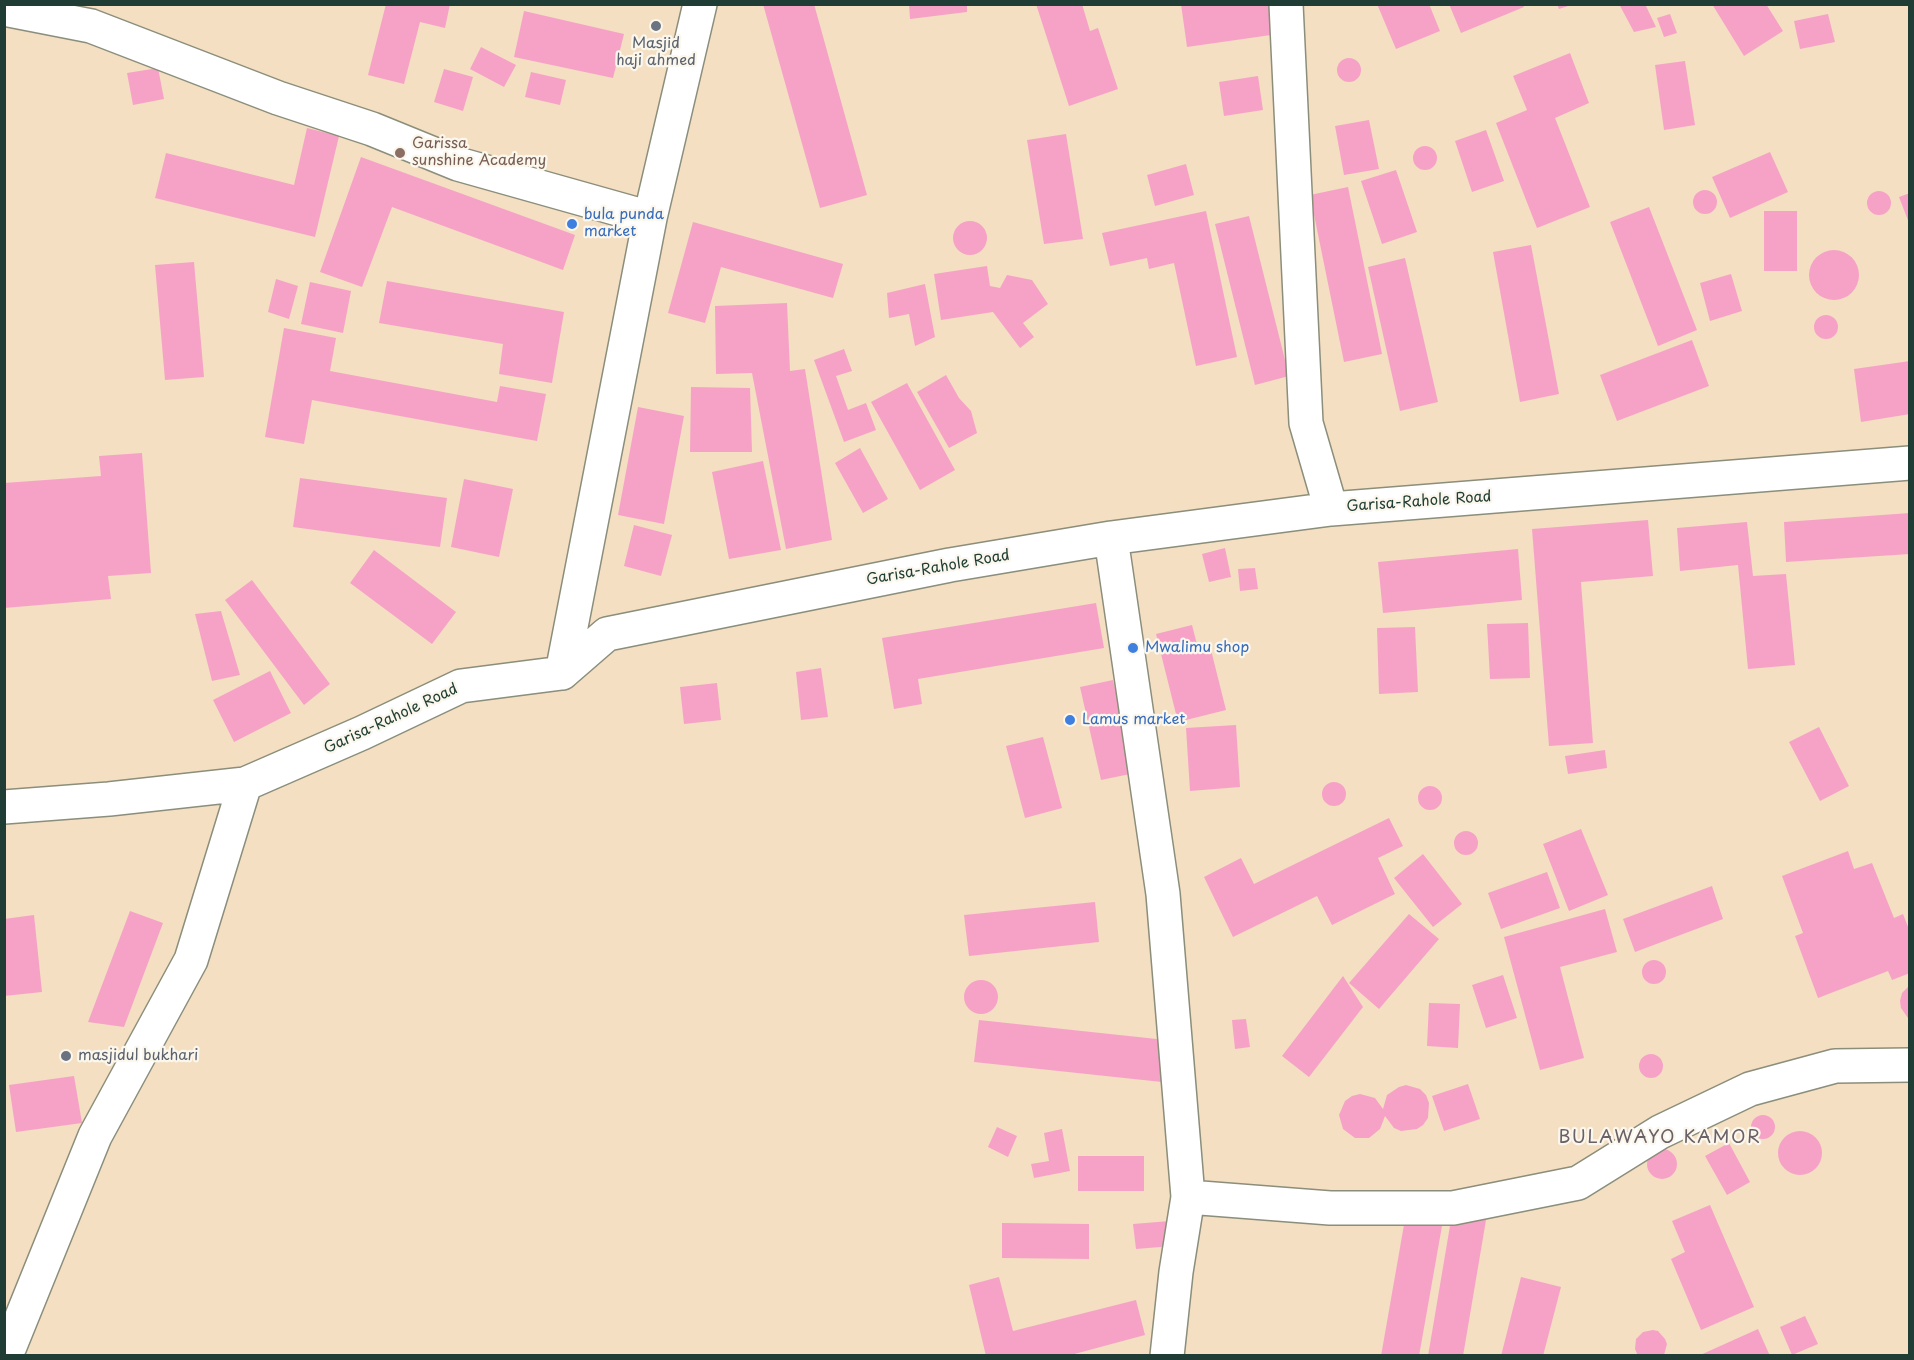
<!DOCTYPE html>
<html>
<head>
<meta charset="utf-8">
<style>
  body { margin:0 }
  #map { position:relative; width:1914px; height:1360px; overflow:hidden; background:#f4dfc2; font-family:"Playpen Sans",sans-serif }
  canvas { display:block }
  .frame { position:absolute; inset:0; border:6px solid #1f3d34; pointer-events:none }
</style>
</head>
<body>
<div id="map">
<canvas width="1914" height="1360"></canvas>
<div class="frame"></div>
</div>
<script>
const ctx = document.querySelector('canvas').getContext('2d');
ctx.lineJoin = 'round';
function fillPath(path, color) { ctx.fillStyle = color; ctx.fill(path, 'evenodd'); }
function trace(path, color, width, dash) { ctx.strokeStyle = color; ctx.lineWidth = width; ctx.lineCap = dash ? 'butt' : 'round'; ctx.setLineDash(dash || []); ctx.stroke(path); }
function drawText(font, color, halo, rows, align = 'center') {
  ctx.font = font + ' "Playpen Sans",sans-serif'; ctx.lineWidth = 4.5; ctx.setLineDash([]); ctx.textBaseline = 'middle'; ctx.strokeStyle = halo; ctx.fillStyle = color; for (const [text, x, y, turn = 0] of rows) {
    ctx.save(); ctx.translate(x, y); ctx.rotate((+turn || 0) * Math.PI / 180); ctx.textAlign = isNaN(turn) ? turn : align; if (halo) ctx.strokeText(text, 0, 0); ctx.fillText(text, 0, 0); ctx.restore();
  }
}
const building = new Path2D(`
  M386,4H450L445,28L420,22L404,84L368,75Z
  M763,4H814L867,195L820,208Z
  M909,4H967V12L910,19Z
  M1036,4H1082L1090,31L1098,28L1118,89L1069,106Z
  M1181,4H1274L1278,34L1187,47Z
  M1377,4H1429L1440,31L1396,49Z
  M1449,4H1523L1524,7L1461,33Z
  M1557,4H1571V5L1559,9Z
  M1619,4H1645L1656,27L1634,32Z
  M1712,4H1766L1783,31L1744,56Z
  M524,11L624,34L613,78L514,57Z
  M1670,14L1677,33L1664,37L1657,18Z
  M1828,14L1835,42L1800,49L1794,21Z
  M481,47L516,65L504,87L470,69Z
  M1570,53L1589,103L1555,118L1590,207L1537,228L1496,123L1527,110L1513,76Z
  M1337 70a12 12 0 1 1 24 0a12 12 0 1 1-24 0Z
  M1685,61L1695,125L1664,130L1655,65Z
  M158,68L164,99L133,105L127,73Z
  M444,69L473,77L463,111L434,102Z
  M531,72L566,80L560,105L525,97Z
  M1258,76L1263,110L1224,116L1219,82Z
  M1369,120L1379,169L1344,175L1335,126Z
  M307,128L339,136L315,237L155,198L166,153L294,185Z
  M1486,130L1504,181L1472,192L1455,141Z
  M1066,134L1083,239L1044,244L1027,140Z
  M1413 158a12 12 0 1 1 24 0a12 12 0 1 1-24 0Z
  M1770,152L1788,192L1730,218L1712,177Z
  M361,157L575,235L563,270L392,207L362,287L320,272Z
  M1186,164L1194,195L1155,206L1147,175Z
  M1396,170L1417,232L1382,244L1361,181Z
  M1348,187L1382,354L1344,362L1310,195Z
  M1693 202a12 12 0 1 1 24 0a12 12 0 1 1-24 0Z
  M1867 203a12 12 0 1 1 24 0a12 12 0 1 1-24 0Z
  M1910,193V223H1909L1899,197Z
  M1649,207L1697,330L1658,346L1610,222Z
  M1206,211L1237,357L1196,366L1174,263L1149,269L1147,258L1110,266L1102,233Z
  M1764,211H1797V271H1764Z
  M1249,216L1289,376L1255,385L1215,224Z
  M953 238a17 17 0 1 1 34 0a17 17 0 1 1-34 0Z
  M693,222L843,264L833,298L721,267L705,323L668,313Z
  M1531,245L1559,394L1520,402L1493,252Z
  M1809 275a25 25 0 1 1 50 0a25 25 0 1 1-50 0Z
  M1405,258L1438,402L1400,411L1368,267Z
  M194,262L204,377L165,380L155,265Z
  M987,266L990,286L1000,288L1007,275L1032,280L1048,304L1023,323L1034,337L1020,348L993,312L941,320L934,274Z
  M1731,274L1742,311L1710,321L1700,283Z
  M276,279L298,286L289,319L268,312Z
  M387,281L564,312L552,383L499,374L503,344L379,323Z
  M310,282L351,291L343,333L301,324Z
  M925,284L935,337L915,346L909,314L889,318L887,293Z
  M787,303L790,371L805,369L832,540L786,549L752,373L716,374L715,306Z
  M1814 327a12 12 0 1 1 24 0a12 12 0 1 1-24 0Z
  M284,328L336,338L330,371L497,402L500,386L546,394L537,441L312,400L304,444L265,437Z
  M1692,340L1709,386L1617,421L1600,375Z
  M844,349L852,371L836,376L848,410L866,403L876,430L844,442L814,360Z
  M1910,361V414L1861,422L1854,369Z
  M946,375L959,398L971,411L977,433L949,448L917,392Z
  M907,383L955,470L920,490L871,402Z
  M691,387L750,388L752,452H690Z
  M638,407L684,416L664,524L618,515Z
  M860,448L888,499L863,513L835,463Z
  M142,453L151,573L108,576L111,599L4,608V483L101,476L99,456Z
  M763,461L781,550L729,559L712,472Z
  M300,478L447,498L440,547L293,527Z
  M464,479L513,489L499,557L451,547Z
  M1910,513V554L1786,562L1784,522Z
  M1648,520L1653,576L1581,582L1593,743L1549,746L1532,529Z
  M1747,522L1753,576L1786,574L1795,665L1748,669L1738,565L1680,571L1677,528Z
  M634,525L672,535L661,576L624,566Z
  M1225,548L1231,577L1209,582L1202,554Z
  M1518,549L1522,600L1383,613L1378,562Z
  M374,550L456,612L432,644L350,583Z
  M1255,568L1258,589L1240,591L1238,569Z
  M252,580L330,684L304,705L225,600Z
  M1096,603L1104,648L918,679L922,704L894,709L882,638Z
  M221,611L240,675L212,681L195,614Z
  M1528,623L1530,678L1490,679L1487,624Z
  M1192,625L1199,652L1211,650L1226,710L1178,722L1156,634Z
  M1415,627L1418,692L1379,694L1377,628Z
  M821,668L828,717L801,720L796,672Z
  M270,671L291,713L234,742L213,700Z
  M1113,680L1135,773L1101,780L1080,687Z
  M717,683L721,720L684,724L680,687Z
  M1236,725L1240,787L1190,791L1186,728Z
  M1819,727L1849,786L1820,801L1789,742Z
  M1043,737L1062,808L1025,818L1006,746Z
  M1605,750L1607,768L1568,774L1565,756Z
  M1322 794a12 12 0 1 1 24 0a12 12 0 1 1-24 0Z
  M1418 798a12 12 0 1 1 24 0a12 12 0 1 1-24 0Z
  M1389,818L1403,846L1378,858L1395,894L1332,925L1317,896L1233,937L1204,877L1241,858L1254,884Z
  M1581,829L1608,895L1569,911L1543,844Z
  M1454 843a12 12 0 1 1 24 0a12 12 0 1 1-24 0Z
  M1848,851L1854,869L1872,863L1894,918L1903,914L1910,932V973L1892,980L1888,971L1818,998L1795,936L1803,933L1782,876Z
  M1423,854L1462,904L1433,927L1394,878Z
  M1547,872L1560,908L1501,929L1488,893Z
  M1712,886L1723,919L1635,952L1623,919Z
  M1095,902L1099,942L969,956L964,915Z
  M1605,909L1617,952L1560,967L1584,1058L1540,1070L1504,937Z
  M130,911L163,923L124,1027L88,1022Z
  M1409,914L1439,939L1379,1009L1349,983Z
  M34,915L42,992L4,996V919Z
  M1642 972a12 12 0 1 1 24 0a12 12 0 1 1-24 0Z
  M1503,975L1517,1018L1486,1028L1472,985Z
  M1343,976L1363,1007L1309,1077L1282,1056Z
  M964 997a17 17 0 1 1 34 0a17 17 0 1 1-34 0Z
  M1910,985V1021L1901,1008L1900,1001L1902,993Z
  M1429,1003L1460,1004L1458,1048L1427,1046Z
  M1246,1019L1250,1047L1235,1049L1232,1020Z
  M979,1020L1166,1040L1162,1082L974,1062Z
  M1639 1066a12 12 0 1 1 24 0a12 12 0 1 1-24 0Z
  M74,1076L82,1123L16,1132L9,1085Z
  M1468,1084L1480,1119L1444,1131L1432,1096Z
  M1406,1085L1420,1089L1426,1095L1429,1103L1428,1118L1423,1125L1417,1129L1401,1131L1394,1128L1385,1116L1380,1129L1369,1138H1355L1343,1129L1339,1115L1345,1101L1352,1096L1360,1094L1375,1098L1383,1109L1387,1095L1399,1087Z
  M1751 1127a12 12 0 1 1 24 0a12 12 0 1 1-24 0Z
  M997,1127L1017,1136L1008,1157L988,1147Z
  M1062,1129L1070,1171L1034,1178L1031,1164L1049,1161L1044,1133Z
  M1778 1153a22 22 0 1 1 44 0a22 22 0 1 1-44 0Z
  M1729,1143L1750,1182L1727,1195L1705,1156Z
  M1647 1164a15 15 0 1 1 30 0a15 15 0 1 1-30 0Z
  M1078,1156H1144V1191H1078Z
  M1710,1205L1754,1307L1701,1330L1671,1259L1685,1252L1672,1221Z
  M1452,1214L1486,1220L1463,1356H1428Z
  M1405,1219L1442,1226L1419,1356H1381Z
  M1170,1221L1172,1246L1136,1249L1133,1224Z
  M1002,1223L1089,1224V1259L1002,1258Z
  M999,1277L1013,1331L1136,1300L1145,1335L1067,1356H986L969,1285Z
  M1521,1277L1561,1287L1543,1356H1501Z
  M1805,1316L1818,1344L1792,1355L1780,1327Z
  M1758,1329L1770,1356H1698Z
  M1653,1330L1658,1331L1665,1339L1667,1344L1664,1355L1638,1356L1635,1349L1636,1339L1643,1332Z`);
const minor = new Path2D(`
  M1286,4L1306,423L1331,509
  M4,9L91,26L278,98L372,129L458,164L650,218
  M1111,538L1163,894L1188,1197L1176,1272L1167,1356
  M562,673L650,218L700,4
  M4,807L109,799L245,784L362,733L461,686L562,673L607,634L950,565L1111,538L1331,509L1910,463
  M1188,1197L1330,1208H1453L1578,1183L1660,1132L1750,1089L1835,1066L1910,1065
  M4,1355L10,1346L95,1136L191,960L245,784`);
const markers = [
  [656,26,6,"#6b7280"],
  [400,153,6,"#8d6e63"],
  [572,224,6,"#3f7fe0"],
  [1133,648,6,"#3f7fe0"],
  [1070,720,6,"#3f7fe0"],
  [66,1056,6,"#6b7280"]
];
const worshipNames = [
  ["Masjid",656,44],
  ["haji ahmed",656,61],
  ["masjidul bukhari",78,1056,"left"]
];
const educationNames = [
  ["Garissa",412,144],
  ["sunshine Academy",412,161]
];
const shopNames = [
  ["bula punda",584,215],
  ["market",584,232],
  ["Mwalimu shop",1145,648],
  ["Lamus market",1082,720]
];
const streetNames = [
  ["Garisa-Rahole Road",1419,502,-4],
  ["Garisa-Rahole Road",938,568,-10],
  ["Garisa-Rahole Road",391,719,-25]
];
const quarterNames = [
  ["BULAWAYO KAMOR",1660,1138]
];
fillPath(building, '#f6a2c7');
trace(minor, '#8a8e7b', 36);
trace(minor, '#fff', 33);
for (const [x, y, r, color] of markers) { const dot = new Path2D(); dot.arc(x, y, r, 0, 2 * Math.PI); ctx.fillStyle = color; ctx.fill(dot); trace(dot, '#fbf7ec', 2); }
drawText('15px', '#5b616d', '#fbf7ec', worshipNames);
drawText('15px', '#785e54', '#fbf7ec', educationNames, 'left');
drawText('15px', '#366cbe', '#fbf7ec', shopNames, 'left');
drawText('15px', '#1f3d34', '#fbf7ec', streetNames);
ctx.letterSpacing = '1.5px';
drawText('18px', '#6a6067', '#fbf7ec', quarterNames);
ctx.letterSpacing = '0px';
</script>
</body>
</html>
